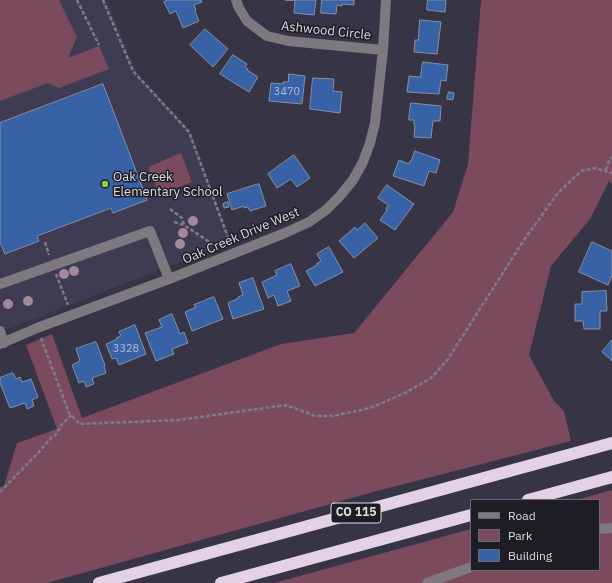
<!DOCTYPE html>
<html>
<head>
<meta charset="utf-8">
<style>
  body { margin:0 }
  #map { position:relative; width:612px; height:583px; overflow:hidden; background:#363445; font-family:"IBM Plex Sans",sans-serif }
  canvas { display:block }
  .legend { position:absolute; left:470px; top:499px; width:130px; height:72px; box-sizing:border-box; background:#1e1d24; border:1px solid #6a6972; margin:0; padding:5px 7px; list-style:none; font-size:12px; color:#dddce7 }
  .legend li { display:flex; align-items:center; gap:8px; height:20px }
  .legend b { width:20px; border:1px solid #6a6972 }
</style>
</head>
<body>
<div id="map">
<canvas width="612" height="583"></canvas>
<ul class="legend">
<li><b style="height:5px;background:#7e787f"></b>Road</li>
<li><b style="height:11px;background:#7b4a5d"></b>Park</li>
<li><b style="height:11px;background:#3762a6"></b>Building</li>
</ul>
</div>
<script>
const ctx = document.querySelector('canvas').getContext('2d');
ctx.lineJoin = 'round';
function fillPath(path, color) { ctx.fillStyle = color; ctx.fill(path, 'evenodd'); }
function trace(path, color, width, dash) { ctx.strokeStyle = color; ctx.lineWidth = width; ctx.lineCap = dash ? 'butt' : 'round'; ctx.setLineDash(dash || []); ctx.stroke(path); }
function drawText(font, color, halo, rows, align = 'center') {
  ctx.font = font + ' "IBM Plex Sans",sans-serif'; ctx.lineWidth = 3; ctx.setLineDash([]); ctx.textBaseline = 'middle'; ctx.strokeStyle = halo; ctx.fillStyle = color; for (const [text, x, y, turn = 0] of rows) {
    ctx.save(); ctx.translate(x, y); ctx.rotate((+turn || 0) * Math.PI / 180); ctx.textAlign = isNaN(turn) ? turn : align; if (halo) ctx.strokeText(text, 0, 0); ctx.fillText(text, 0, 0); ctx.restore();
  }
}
const built = new Path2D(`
  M0,0H107L137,73L190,130L232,242L0,332Z`);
const green = new Path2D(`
  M0,0H59L77,37L68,58L99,46L109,69L59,88L48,83L0,101Z
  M481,0H612V184L609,181L590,219L551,266L529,355L554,401L564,411L571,441L377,491L47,583H0V487L4,486L17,443L57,429L26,345L52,334L82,418L281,344L354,333L453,212L468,164Z
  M181,153L192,182L159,195L148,167Z
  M612,490V583H274L471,529V570H599V500H576Z`);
const building = new Path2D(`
  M168,0H201L202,2L194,5L196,10L195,11L199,21L183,28L176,11L170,14L164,2Z
  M285,0H316L314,15L294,13L295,1Z
  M322,0H354V5L342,4V6L337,5L336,14L321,13Z
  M428,0H446L445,12L427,10Z
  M420,20L441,22L437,54L414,52L415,40H418Z
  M205,29L228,49L213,67L190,45Z
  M233,55L247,64L245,67L248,69L247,70L258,77L249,92L220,74Z
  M423,62L448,65L446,81L441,80L439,94L407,92L409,76L420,77Z
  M289,74L305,76L302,104L269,101L271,83L283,84V82H288Z
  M313,78L334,79L333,91L342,92L340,113L310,109Z
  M103,84L147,200L113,213L111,208L37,236L39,241L5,254L0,242V123Z
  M449,92L454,93L453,100L447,99Z
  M411,103L441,106L440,121H433L431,138L414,137L415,125H414V120H409Z
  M415,151L440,160L436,173L429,171L424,186L393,176L399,160L409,164L410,161H411Z
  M294,155L310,178L297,187L291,179L277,188L268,174Z
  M259,184L266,206L250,211L248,207L244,208V206L232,210L227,194Z
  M387,185L414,204L395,230L380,220L387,210L386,209L388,205L378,198Z
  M228,202L229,207L224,208L223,204Z
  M365,223L378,238L354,258L339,241L355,227L357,230Z
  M592,242L612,251V275L608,285L579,272Z
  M329,247L343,272L315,286L306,271L317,265L316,264L321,261L317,254Z
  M291,264L300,286L287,291L291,301L278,306L274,295L268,298L262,282L277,275L275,271Z
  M253,278L264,309L233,319L228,303L239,298L238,297L243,295L239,283Z
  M606,291L607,311H600V329H584L583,321H575V304H582V292Z
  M214,297L223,319L192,331L185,312L196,307L194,305Z
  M172,314L180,334L184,332L188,343L172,349L174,354L156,361L145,333L162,327L159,320Z
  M135,325L146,354L119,365L116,358L112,359L106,344L117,339L116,338L121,336L119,332Z
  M612,340V361L602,352Z
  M96,342L105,365L104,366L106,373L92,378L94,384L86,387L84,381L79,383L72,365L80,361L76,349Z
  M13,373L16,379L20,377L22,382L31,379L38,397L32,400L34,406L27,409L25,403L10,408L0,383V378Z`);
const path = new Path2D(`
  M77,0L99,45
  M103,0L133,71L189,132L230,243
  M606,170L608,163L612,157
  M170,209L182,218L184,225L217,247
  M174,222L184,225
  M45,242L49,255
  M56,274L68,305
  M41,338L69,413L80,424L179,420L286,405L315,416H333L370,408L405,393L431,378L448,359L522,243L557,194L581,171L595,168L612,173
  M0,492L38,453L51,438L55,436L62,424L71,415`);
const minor = new Path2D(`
  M236,0L239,8L247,21L267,36L288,41L383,50
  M0,284L150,231L169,279
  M0,331L4,343
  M0,344L37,328L169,279L285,233L309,222L326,210L340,196L353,180L363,162L370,143L375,123L383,50L386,0
  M599,529L612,528
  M427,583L471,567`);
const highway = new Path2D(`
  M528,500L612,477
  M99,583L612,443
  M221,583L471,515`);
const trees = [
  [193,221],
  [183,233],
  [180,244],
  [74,271],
  [64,274],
  [28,301],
  [8,304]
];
const markers = [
  [105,184,4,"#8fcd41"]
];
const numberNames = [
  ["3470",287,92],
  ["3328",126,349]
];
const shields = [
  [356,513,50]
];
const shieldNames = [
  ["CO 115",356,513]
];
const streetNames = [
  ["Ashwood Circle",326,31,6],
  ["Oak Creek Drive West",241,236,-23]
];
const poiNames = [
  ["Oak Creek",113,177],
  ["Elementary School",113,192]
];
fillPath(built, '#3e3b52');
fillPath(green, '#7b4a5d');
fillPath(building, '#3762a6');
trace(building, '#8590a2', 1);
trace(path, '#7c7b89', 2.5, [4, 2]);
trace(minor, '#7e787f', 10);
trace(highway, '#e2d2e3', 12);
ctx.fillStyle = '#a38899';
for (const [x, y] of trees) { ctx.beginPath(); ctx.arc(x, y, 5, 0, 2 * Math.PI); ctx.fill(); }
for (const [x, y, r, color] of markers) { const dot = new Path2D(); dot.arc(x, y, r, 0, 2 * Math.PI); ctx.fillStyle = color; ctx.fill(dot); trace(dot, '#1e1d24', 1.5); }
drawText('11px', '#b4bed7', null, numberNames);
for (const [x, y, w] of shields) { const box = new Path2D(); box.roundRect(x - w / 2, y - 10, w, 20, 3); ctx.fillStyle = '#1e1d24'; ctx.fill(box); trace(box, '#dddce7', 1); }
drawText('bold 12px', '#dddce7', null, shieldNames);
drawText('13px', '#dddce7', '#1e1d24', streetNames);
drawText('13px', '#dddce7', '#1e1d24', poiNames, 'left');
</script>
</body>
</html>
